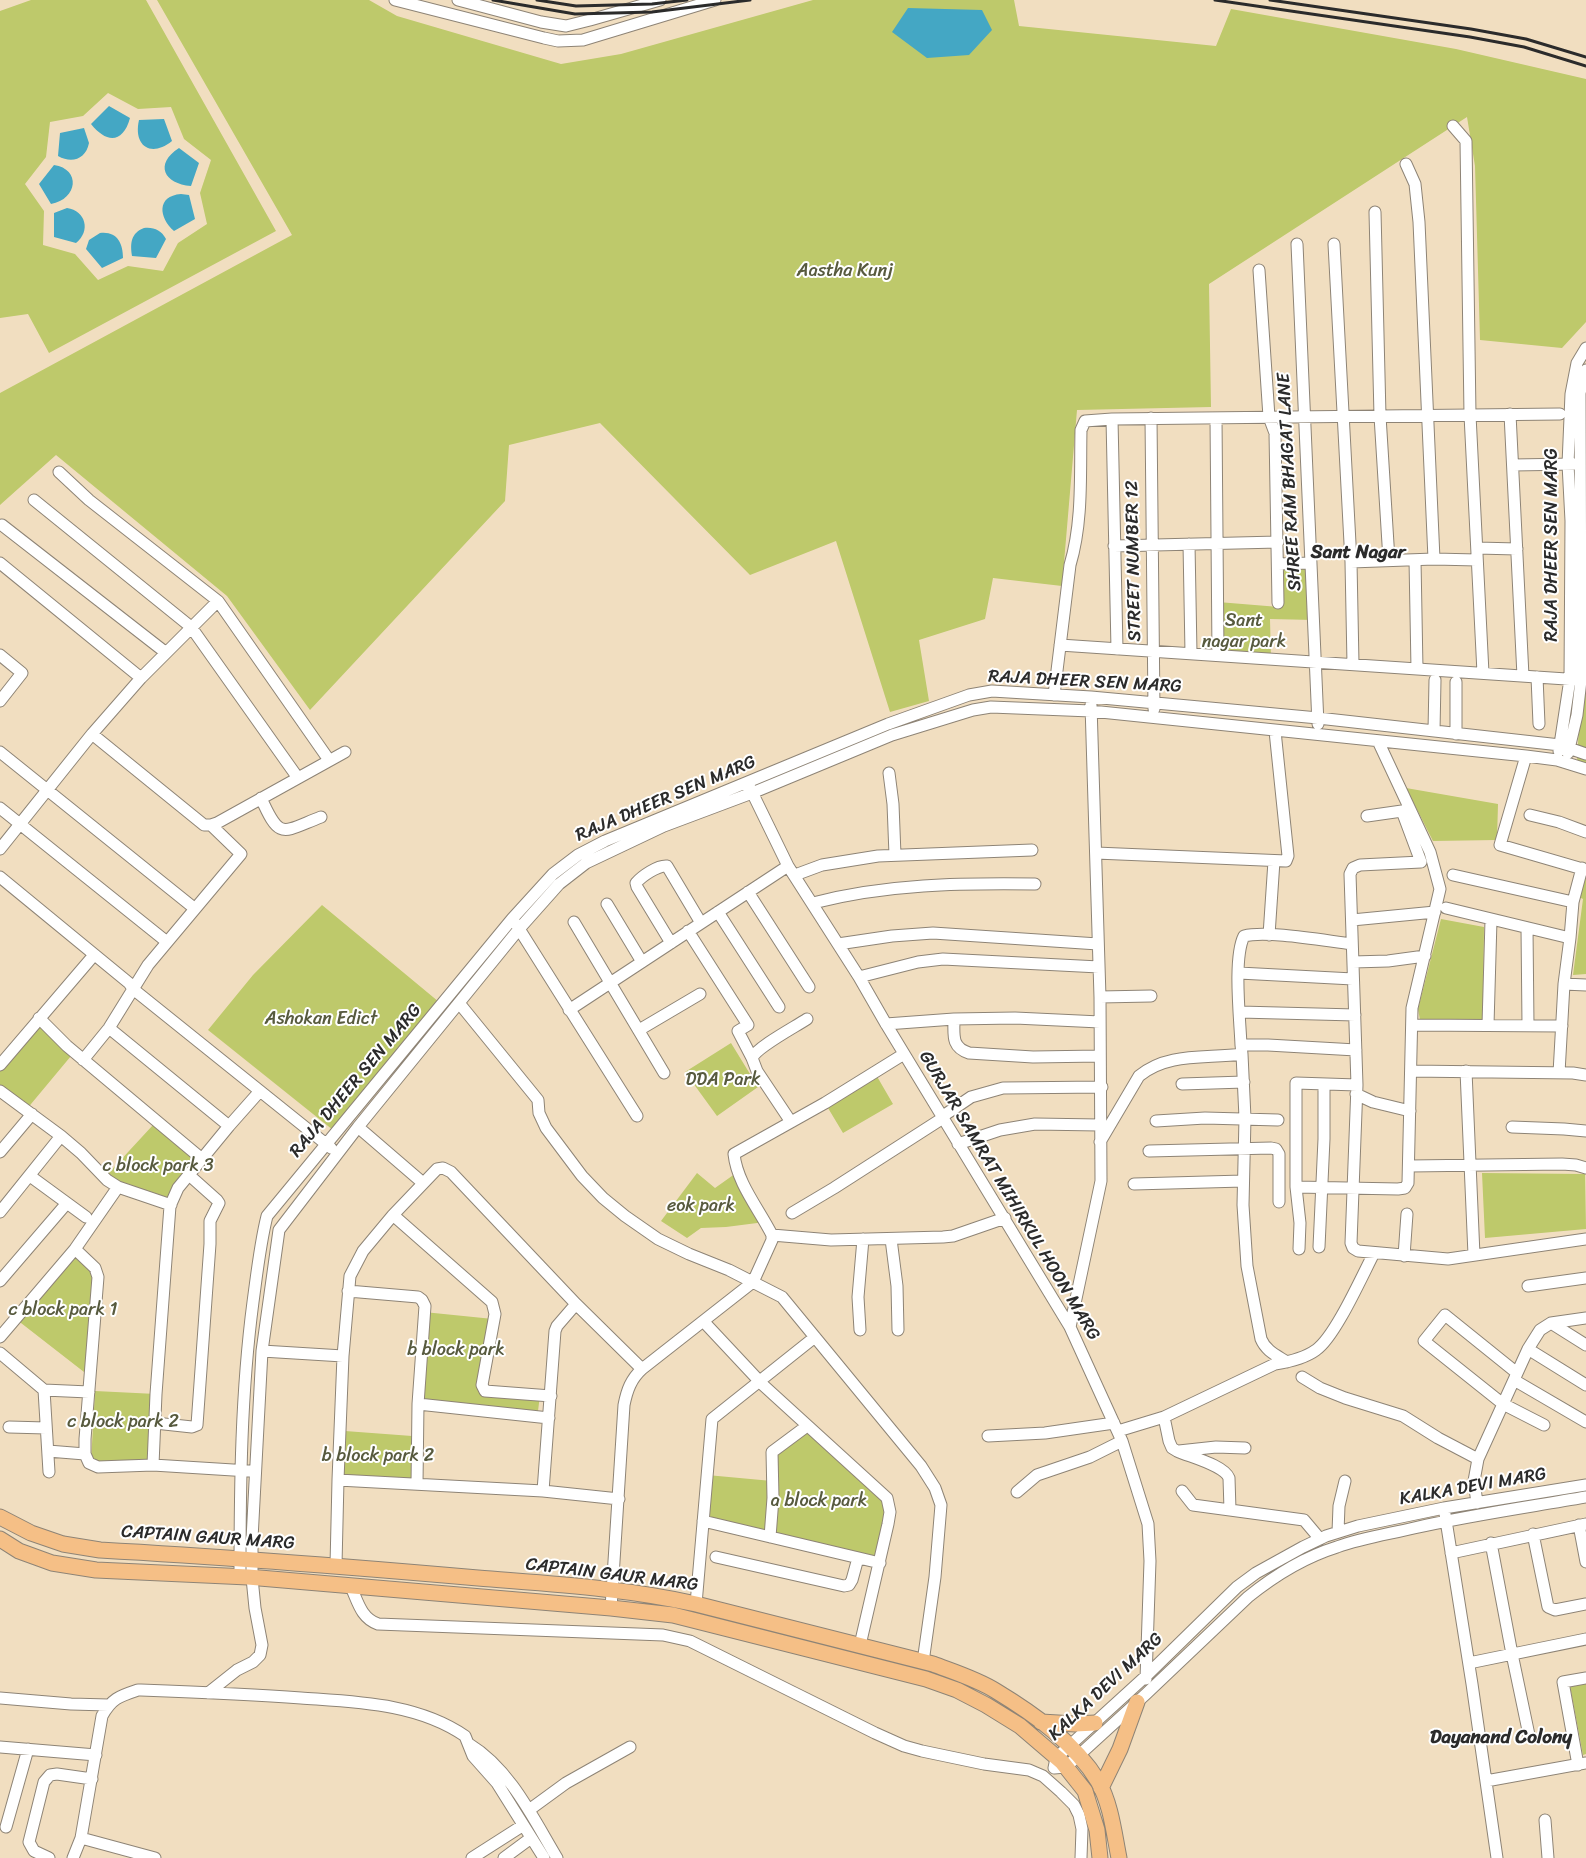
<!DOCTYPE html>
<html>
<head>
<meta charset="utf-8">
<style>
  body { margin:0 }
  canvas { display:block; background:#f1dec0 }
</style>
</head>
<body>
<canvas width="1586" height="1858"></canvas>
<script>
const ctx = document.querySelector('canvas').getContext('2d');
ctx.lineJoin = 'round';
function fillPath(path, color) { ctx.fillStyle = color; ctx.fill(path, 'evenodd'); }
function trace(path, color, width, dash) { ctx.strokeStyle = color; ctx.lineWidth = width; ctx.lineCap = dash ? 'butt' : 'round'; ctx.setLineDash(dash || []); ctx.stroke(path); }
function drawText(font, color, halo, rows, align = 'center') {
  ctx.font = font + ' Sriracha,sans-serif'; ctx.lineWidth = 4; ctx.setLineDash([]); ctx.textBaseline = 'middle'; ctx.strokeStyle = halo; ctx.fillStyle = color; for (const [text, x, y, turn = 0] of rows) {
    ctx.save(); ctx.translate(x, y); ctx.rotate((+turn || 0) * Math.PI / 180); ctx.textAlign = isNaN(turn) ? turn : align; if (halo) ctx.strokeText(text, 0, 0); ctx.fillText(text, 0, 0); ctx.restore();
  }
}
const green = new Path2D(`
  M31,0H146L276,231L49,353L28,314L0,318V11ZM108,93L138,109L171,107L184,139L211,160L200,193L207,224L178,243L163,271L128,266L98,280L75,254L43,245L44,211L25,184L46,157L50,122L83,116Z
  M157,0H369L397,16L561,64L621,54L813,0H1014L1019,26L1216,46L1231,9L1456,49L1586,79V322L1562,348L1480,340L1475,166L1467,117L1209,284L1211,407L1077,410L1062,586L993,578L985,619L919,640L929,701L890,712L836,541L750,575L600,423L509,445L505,501L310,710L227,596L56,455L0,505V393L292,235Z
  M1311,563L1314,620L1270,619L1271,659L1218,655V602L1279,607L1281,565Z
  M1586,595V764L1577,762Z
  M1406,788L1498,804L1497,840L1433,841Z
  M1575,873L1586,876V974L1573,975L1583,899L1573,894Z
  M322,905L439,1002L333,1130L208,1030L253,975Z
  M1441,919L1484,927L1483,1020H1420L1418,1009Z
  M36,1020L71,1056L26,1110L0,1090V1063Z
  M731,1043L758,1087L717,1116L685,1072Z
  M875,1073L893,1104L843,1133L825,1103Z
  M153,1125L202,1159L172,1202L105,1177Z
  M739,1171L765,1222L726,1227L701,1228L687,1238L661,1221L697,1173L715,1188Z
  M1482,1173L1585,1174L1586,1229L1485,1238Z
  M75,1241L100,1267L93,1367L84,1372L12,1316Z
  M424,1312L493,1319L485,1390L540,1395L537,1419L420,1408Z
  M95,1391L156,1394L148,1461L91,1462Z
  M807,1426L887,1498L880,1563L703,1521L707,1475L772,1481V1452Z
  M345,1431L412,1436V1482L342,1477Z
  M1586,1683V1754L1583,1755L1570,1686Z`);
const water = new Path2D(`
  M908,8L982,10L992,30L969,55L927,58L892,32Z
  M109,106L130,118C123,144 106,143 91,124Z
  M164,119L172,141C151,158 133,146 139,120Z
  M84,128L89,143C86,159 72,164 58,156L60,133Z
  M179,148L199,163L191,186C164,184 154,164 179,148Z
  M54,165C81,169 78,199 51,204L39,184Z
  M181,194L189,195L195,219L174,231C159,218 156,196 181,194Z
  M67,208C86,211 91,231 76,243L54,237V213Z
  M144,228C154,227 161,230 166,239L156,258L132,256C130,243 131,233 144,228Z
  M100,233C117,231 123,243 123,258L102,268L86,249L89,240Z`);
const minor = new Path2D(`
  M395,0L544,38L558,41L583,40L715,0
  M458,0L541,22L566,26L590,20L660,0
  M1453,126L1466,141L1470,415L1483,673
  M1406,164L1415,184L1419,222L1434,559
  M1375,212L1380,416L1389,560
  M1297,244L1318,724
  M1334,244L1351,562L1353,664
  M1259,270L1269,417L1275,433L1278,603
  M1510,414L1523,676
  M1151,418L1154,709
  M1216,418L1218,655
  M1112,419L1117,649
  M1513,465L1574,464
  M59,472L89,500L218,601L329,760
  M34,500L191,627L298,778
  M2,525L165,652
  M1189,544L1191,653
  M1114,546L1278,542
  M1477,548L1517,549
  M1415,560L1417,669
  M1351,562L1434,559L1477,560
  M0,563L141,678
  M1278,564L1311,563
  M1060,645L1581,680
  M0,655L22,673L0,701
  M1537,677L1539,724
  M1456,682V734
  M1054,695L1070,565C1083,522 1080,474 1081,430L1085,421L1112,419L1560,414
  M1434,731L1435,680
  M92,734L204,825H211L217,823L345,752
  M1559,751L1570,679L1571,521L1568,464L1571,394L1577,363L1586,348
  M0,752L194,908
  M1568,753L1577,715L1581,680L1580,393L1586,370
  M1526,756L1500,845L1586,870
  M889,773L893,804L895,855
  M749,786L788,866L859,977L886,1024L1070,1327L1122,1441L1148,1524L1150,1561L1146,1679
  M261,798C280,841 282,832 321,817
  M0,808L167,942
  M1530,815L1559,822L1586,832
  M1367,816L1402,811L1421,862L1360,865L1353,868L1350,874L1357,1085L1351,1243L1353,1248L1358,1251L1448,1259L1586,1239
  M0,849L92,734L141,678L218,601
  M1096,853L1286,861L1288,856L1275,731
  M795,875L822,865L878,856L1032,850
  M1453,875L1573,902L1570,938
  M0,877L129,983L133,989L331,1148
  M748,892L809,987
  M1573,902L1582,868
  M813,903C886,884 960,883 1035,884
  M607,904L642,962
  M1446,908L1570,938L1564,984L1559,1073
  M718,912L779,1007
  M1352,920L1435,912
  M574,922L664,1073
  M516,924L637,1116
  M1527,928L1528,1025
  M688,931L748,1025L738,1031L752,1058
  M1269,935L1274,861
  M671,943L637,887L636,883C642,876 658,865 667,866L701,923
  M838,944L892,936L933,933L1098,944
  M1353,962L1388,961L1425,956
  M1239,973L1353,979
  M859,977L918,962L943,959L1099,967
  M1564,984L1586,985
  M1100,997L1151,996
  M459,1003L538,1100L539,1113L546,1128L582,1176L603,1198L625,1216L658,1239L689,1254L729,1270L782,1297L921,1466L935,1488L941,1505L935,1577L923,1662
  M569,1010L788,866
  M1240,1012L1355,1015
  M39,1018L67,1046L202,1159
  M954,1019C954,1035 951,1047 969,1053L1033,1057L1100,1056
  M886,1024L954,1019L1015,1018L1100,1022
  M1412,1025L1562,1026
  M1488,1025L1491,920
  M109,1028L229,1126
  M639,1030L700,994
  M1241,1045C1240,1019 1233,958 1244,936C1267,930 1326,941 1352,944
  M1242,1054L1245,1118L1243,1205L1247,1266L1261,1339C1266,1351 1276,1355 1287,1362
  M83,1060L109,1028L148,965L241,854L211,825
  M0,1065L94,955
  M1411,1071L1573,1073L1586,1075
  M1466,1071L1474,1255
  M1182,1084L1244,1082
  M0,1091L61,1136L81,1153L107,1180L118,1187L171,1205
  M1356,1094L1373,1102L1410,1111
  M1156,1121L1205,1118L1278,1120
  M791,1122L757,1071L752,1058C757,1047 795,1027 807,1019
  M358,1127L423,1183
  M1512,1127L1564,1129L1586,1131
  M1100,1142L1139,1076C1168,1052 1206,1059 1242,1054L1241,1045H1268L1356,1050
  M958,1144L1000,1130L1035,1124L1099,1125
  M1149,1151L1271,1148L1276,1149L1279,1154V1202
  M0,1152L32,1114
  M1410,1166L1562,1164L1576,1165L1586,1168
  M30,1176L86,1217
  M1134,1184L1243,1181
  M1296,1187L1398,1189L1405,1188L1408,1183L1412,1008L1440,889L1430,852L1378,741
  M0,1212L61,1136
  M792,1213L834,1188L943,1118V1116L971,1097L1003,1088L1102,1087
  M393,1215L492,1302L495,1314L482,1385L485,1391L551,1396
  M772,1235L831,1240L943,1237L953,1236L1005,1218
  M891,1239L897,1286L898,1330
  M1319,1247L1324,1139V1085
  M75,1249L95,1268L98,1277L85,1439V1454L89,1463L98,1467L153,1465L249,1471
  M1299,1249L1300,1223L1296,1187V1083L1357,1085
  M1404,1256L1407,1214
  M0,1281L67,1203
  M1528,1286L1586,1278
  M348,1291L418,1297L422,1300L425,1306L418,1404L417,1484
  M704,1322L763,1385L887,1498L890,1512L888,1524L860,1645
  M1551,1323L1586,1345
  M1070,1327L1101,1181L1100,997L1091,705
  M860,1330L858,1297L863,1239
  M0,1337L75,1249L118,1187
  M1528,1349L1586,1385
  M262,1351L343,1356
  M0,1353L44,1390L89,1392
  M1517,1373L1445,1315L1424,1341L1503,1404L1544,1425
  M1302,1377L1320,1388L1345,1398L1403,1416L1438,1438L1478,1459
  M1514,1380L1586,1422
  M44,1390L49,1472
  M418,1404L549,1418
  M1164,1417L1169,1441L1172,1448L1177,1451C1190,1457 1224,1465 1229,1478L1230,1510
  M155,1423L192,1427L197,1425L210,1244V1221L219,1203L217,1200L189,1175
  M9,1427L46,1428
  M1118,1431L1164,1417L1275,1364C1288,1362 1305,1358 1316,1350C1335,1337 1362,1276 1374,1253
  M988,1436L1045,1433L1114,1423
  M48,1451L85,1454
  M1179,1451L1216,1447L1245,1448
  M153,1465L156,1394L170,1206L178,1188L229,1126L260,1091
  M338,1480L543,1491L619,1499
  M1586,1485L1444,1508L1358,1526L1326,1536L1303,1547L1256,1573L1237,1587L1146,1676L1056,1758L1054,1768L1066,1767L1146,1694L1248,1597C1274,1576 1305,1557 1337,1547C1362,1538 1389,1534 1414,1528C1471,1515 1529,1507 1586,1497
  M543,1491L555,1331L557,1326L576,1304
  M1182,1491L1193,1505L1304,1520L1320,1539
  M1017,1492L1037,1475L1090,1457L1122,1441
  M1477,1503L1474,1481L1478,1459L1528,1349L1540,1330L1551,1323L1586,1318
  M1445,1514L1472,1684L1497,1858
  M703,1521L880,1563
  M1579,1525L1586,1562
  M1338,1532L1339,1506L1345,1481
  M1533,1534L1548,1607L1555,1610L1586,1604
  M770,1537L773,1498L772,1452L807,1426
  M1491,1543L1512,1654L1529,1735
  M1451,1553L1586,1524
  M716,1557L844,1586L849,1585L852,1580L858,1558
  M336,1565L338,1480L343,1356L350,1276L363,1251L393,1215L437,1169L443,1168L451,1172L576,1304L642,1369
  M240,1577C240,1485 241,1393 253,1302C257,1273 260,1244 267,1216L512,919L553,874L578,855L605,841L888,724L969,695L992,691L1091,697L1318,718L1560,745L1586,754
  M351,1587C358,1602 361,1618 378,1624L663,1635L690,1641L875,1733L904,1746L922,1751L984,1764L1029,1770L1043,1776L1061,1792L1074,1805L1079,1815L1082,1829L1081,1858
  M696,1604L712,1419L815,1337
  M611,1608L624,1405C627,1390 631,1379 642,1369L753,1282L772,1240V1235C759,1209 737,1183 734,1154L825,1103L904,1054
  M1469,1663L1586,1639
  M208,1693L237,1670L253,1662L260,1655L262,1645L255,1608L252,1578V1539L262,1351L279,1230L358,1127L519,929L559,884L586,863L664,826L752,793L892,735L973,710L991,707L1091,711L1526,756L1557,760L1586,769
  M0,1698L71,1704L108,1705
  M469,1744C510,1769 533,1818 557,1858
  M0,1747L96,1755
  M1578,1765L1563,1682L1586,1678
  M1486,1781L1586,1763
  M529,1810L566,1783L630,1747
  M1545,1820L1548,1858
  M6,1827L28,1749
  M81,1838L155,1858
  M49,1858L34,1851L29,1842L44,1782L50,1775L57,1774L92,1779
  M73,1858L81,1838L102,1716C112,1698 120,1696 138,1690C192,1692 247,1694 301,1698C356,1702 417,1703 465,1736L473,1756L497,1783L544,1858
  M472,1858L522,1826
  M504,1858L531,1838`);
const major = new Path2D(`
  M0,1517L31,1533L63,1544L100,1550C226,1557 352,1567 478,1578C551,1584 625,1588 696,1604L933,1664C954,1672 977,1679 996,1691C1034,1714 1075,1743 1098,1781C1111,1804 1114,1833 1119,1858
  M0,1539L19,1551L52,1563L96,1570L248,1577L611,1608L673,1615L926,1679L957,1690L986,1705L1020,1726L1062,1762L1085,1791L1097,1830L1100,1858
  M1041,1722L1075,1724L1095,1723
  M1101,1788L1120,1749L1137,1702`);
const rail = new Path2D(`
  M493,0L575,14L652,12L750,0
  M537,0L576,6L652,4L687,0
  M1215,0L1470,37L1524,47L1586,66
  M1270,0L1471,29L1526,39L1586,57`);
const parkNames = [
  ["Aastha Kunj",845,271],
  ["Sant",1244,621],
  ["nagar park",1244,642],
  ["Ashokan Edict",321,1019],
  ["DDA Park",723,1080],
  ["c block park 3",158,1166],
  ["eok park",701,1206],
  ["c block park 1",63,1310],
  ["b block park",456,1350],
  ["c block park 2",123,1422],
  ["b block park 2",378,1456],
  ["a block park",819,1501]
];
const streetNames = [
  ["SHREE RAM BHAGAT LANE",1290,482,-93],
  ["RAJA DHEER SEN MARG",1552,545,-90],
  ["STREET NUMBER 12",1134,561,-91],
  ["RAJA DHEER SEN MARG",1085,682,3],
  ["RAJA DHEER SEN MARG",666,799,-23],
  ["RAJA DHEER SEN MARG",356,1081,-50],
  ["GURJAR SAMRAT MIHIRKUL HOON MARG",1009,1196,59],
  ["KALKA DEVI MARG",1473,1487,-10],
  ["CAPTAIN GAUR MARG",208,1538,4],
  ["CAPTAIN GAUR MARG",612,1575,7],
  ["KALKA DEVI MARG",1106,1687,-43]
];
const neighbourhoodNames = [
  ["Sant Nagar",1358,553],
  ["Dayanand Colony",1501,1738]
];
fillPath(green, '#bec96b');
fillPath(water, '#44a7c4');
trace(minor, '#8e8476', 13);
trace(major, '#8e8476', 17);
trace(minor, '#fff', 11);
trace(major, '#f5bf86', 15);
trace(rail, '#2b2b2b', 3);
drawText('18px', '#575a3e', '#fff', parkNames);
drawText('18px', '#2b2b2b', '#fff', streetNames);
drawText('bold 19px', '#2b2b2b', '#fff', neighbourhoodNames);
</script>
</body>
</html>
